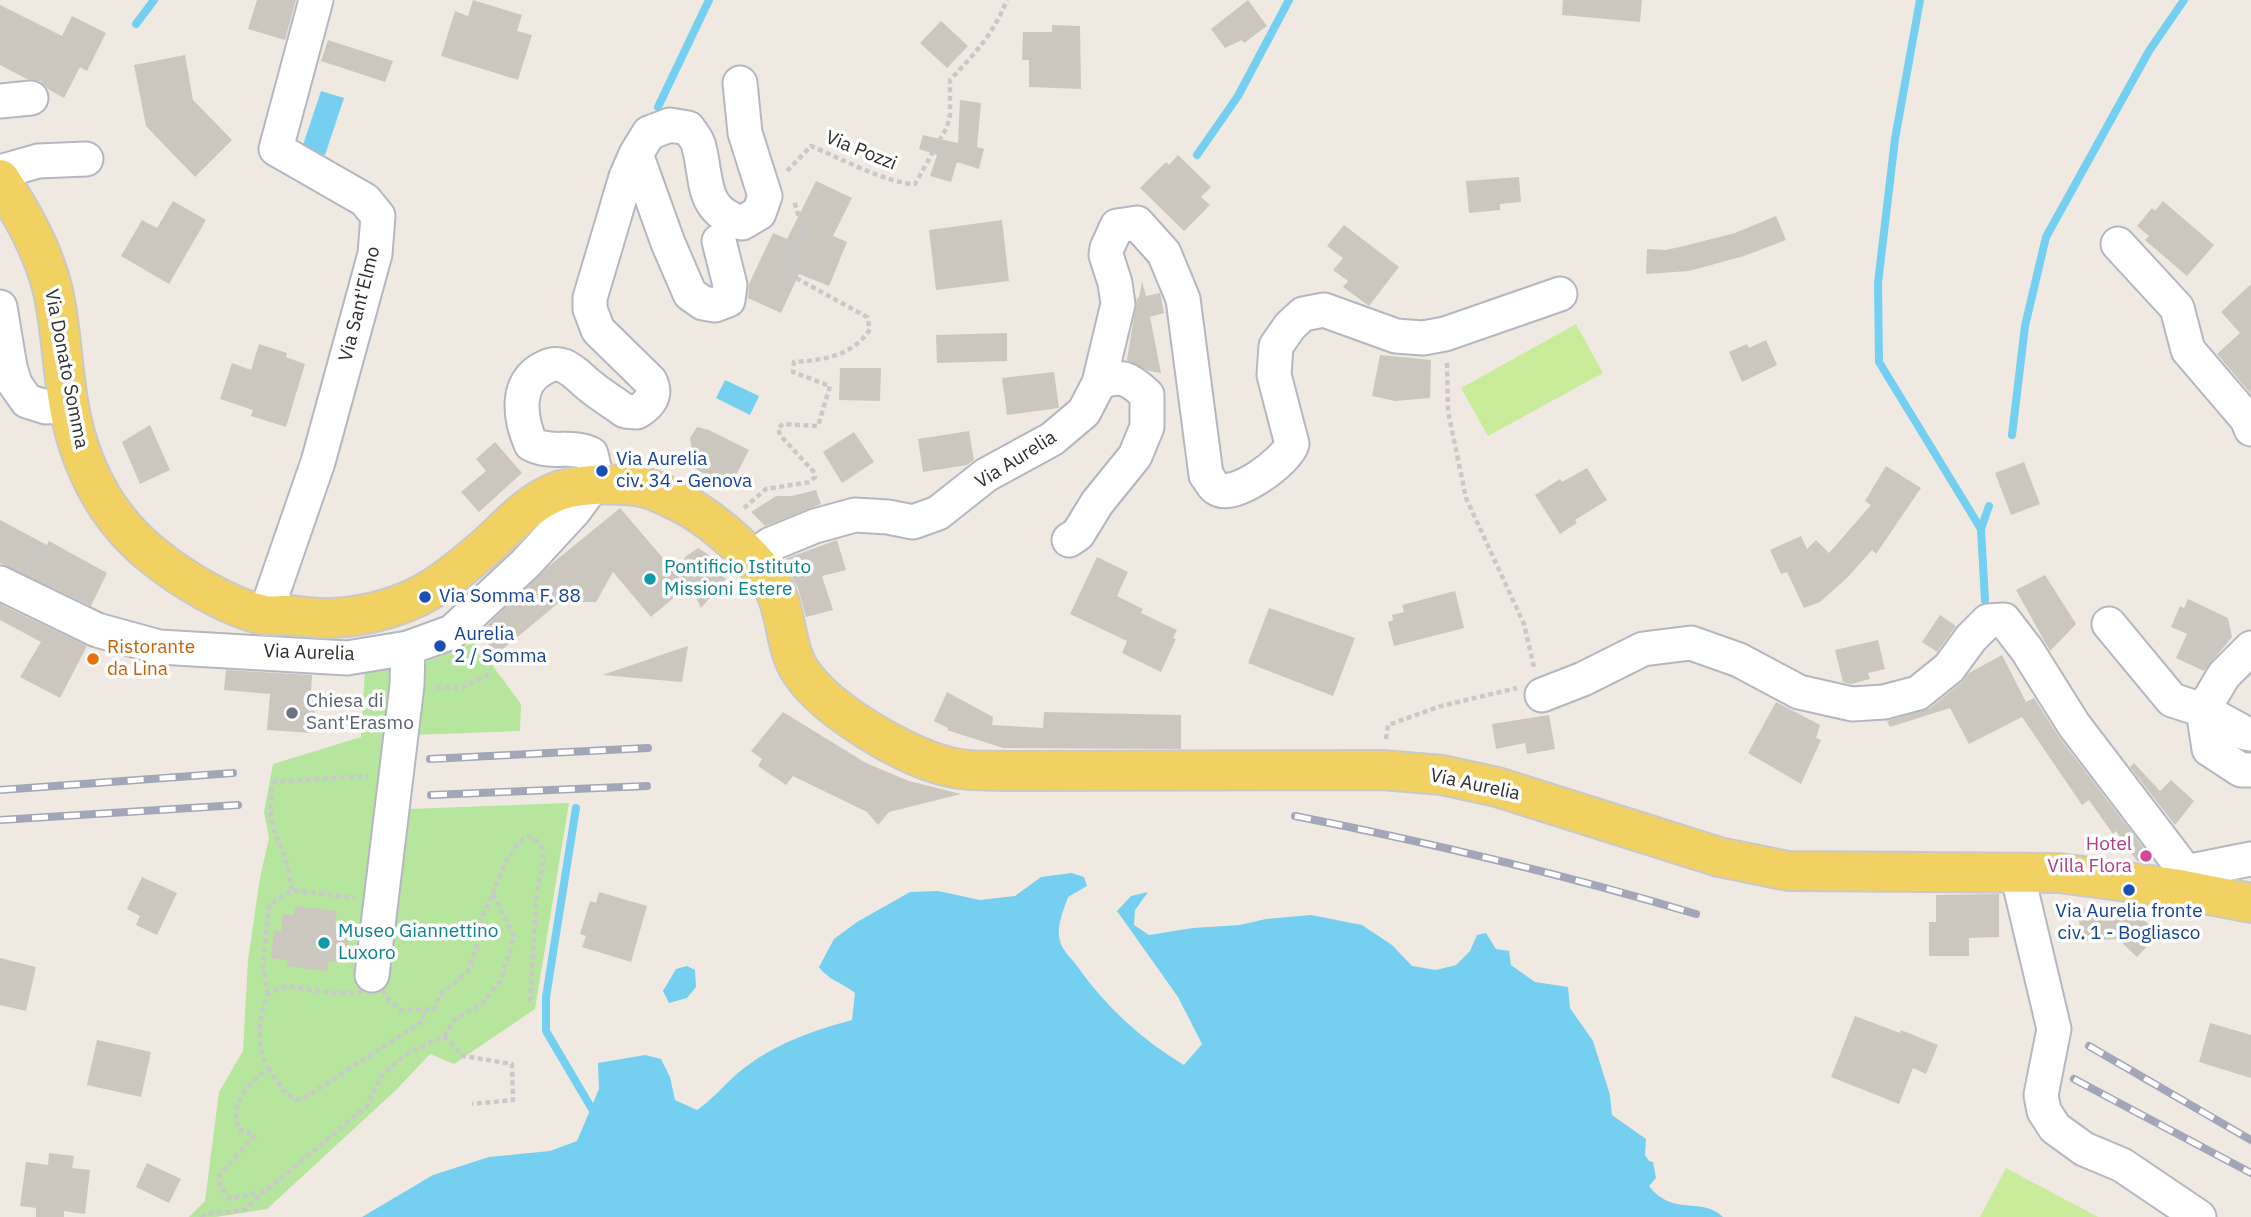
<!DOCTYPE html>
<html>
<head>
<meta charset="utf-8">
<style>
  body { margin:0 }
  canvas { display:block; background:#efe9e1 }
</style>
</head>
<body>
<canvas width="2251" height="1217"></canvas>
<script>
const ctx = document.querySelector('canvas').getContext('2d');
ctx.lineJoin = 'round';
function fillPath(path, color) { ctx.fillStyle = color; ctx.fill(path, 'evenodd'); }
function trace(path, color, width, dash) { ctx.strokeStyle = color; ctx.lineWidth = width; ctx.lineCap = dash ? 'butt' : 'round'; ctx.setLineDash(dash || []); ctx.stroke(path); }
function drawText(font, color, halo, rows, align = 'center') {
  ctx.font = font + ' "IBM Plex Sans",sans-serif'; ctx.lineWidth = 7; ctx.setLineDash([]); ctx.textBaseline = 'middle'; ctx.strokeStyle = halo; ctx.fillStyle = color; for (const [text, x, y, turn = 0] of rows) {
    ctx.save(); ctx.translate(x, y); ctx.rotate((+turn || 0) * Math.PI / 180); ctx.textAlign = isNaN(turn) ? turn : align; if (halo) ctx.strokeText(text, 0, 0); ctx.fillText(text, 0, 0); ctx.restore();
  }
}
const green = new Path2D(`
  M475,642L521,704L520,731L413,735L409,809L569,803L535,1009L454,1064L430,1054L396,1090L267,1209L216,1217H189L205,1201L219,1092L243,1051L248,960L260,878L269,838L264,812L273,764L361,737L365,670L408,669Z`);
const pitch = new Path2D(`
  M1576,324L1603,373L1488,436L1461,388Z
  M2006,1168L2098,1217H1980Z`);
const water = new Path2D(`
  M321,91L344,98L325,155L302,148Z
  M725,380L759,396L750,415L716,398Z
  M1072,873L1084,877L1087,886L1068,897C1063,912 1055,928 1061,944C1064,952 1072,959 1077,966C1106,1007 1142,1040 1184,1065L1202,1044L1178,997L1117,911L1131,896L1148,892L1135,910L1134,925L1149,935L1193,928L1240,925L1266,919L1311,915L1362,925L1392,945L1412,966L1436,970L1456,965L1470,951L1477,935L1486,933L1496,949L1509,951L1511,965L1535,982L1568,987L1570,1008L1593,1041L1610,1095L1612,1115L1646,1139L1645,1155L1649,1161L1653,1162L1656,1178L1649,1186C1672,1217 1702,1196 1723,1217H362L433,1175L489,1157L550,1151L577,1141L599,1089L598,1063L645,1055L661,1059L670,1077L675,1100L697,1110C713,1099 724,1085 738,1073C773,1044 809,1032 852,1020L855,993C844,984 827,979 819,967L834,939L857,922L910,892L938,891L980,900L1015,896L1041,877Z
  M687,966L695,970L696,987L687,998L669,1003L663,991L676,969Z`);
const stream = new Path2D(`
  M1920,0L1895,139L1878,283L1879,362L1981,529L1985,600
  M136,24L154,0
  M658,107L709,0
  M1197,155L1238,96L1289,0
  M2012,435L2025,326L2046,237L2149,51L2184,0
  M1981,529L1989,506
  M576,808L546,997V1031L592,1109`);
const building = new Path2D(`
  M257,0H296L285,40L248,29Z
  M473,0L522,15L517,31L532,35L518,80L441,56L455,11L468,16Z
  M1248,0L1267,26L1244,43L1242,40L1225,48L1211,29Z
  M1563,0H1642L1640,22L1562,15Z
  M0,5L62,36L72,16L106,33L87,71L80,67L64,98L48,89L40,81L27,79L0,65Z
  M941,21L968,46L947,68L920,43Z
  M1052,25L1080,26L1081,89L1029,87V60H1022L1023,32H1052Z
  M328,40L393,61L385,82L321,61Z
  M185,55L193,100L232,140L195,177L146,126L134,65Z
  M960,100L981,103L977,147L984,149L979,169L957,162L951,182L930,176L937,155L919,149L923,135L958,143Z
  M1178,155L1211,187L1201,197L1210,205L1184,231L1140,188L1166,162L1169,165Z
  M1519,177L1521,202L1500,204V210L1469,213L1466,181Z
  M816,181L852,198L833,236L847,242L829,286L799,274L781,313L748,298L749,284L773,233L787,239Z
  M173,201L206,220L169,284L121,256L142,220L157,228Z
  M2163,201L2214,245L2187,276L2145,240L2149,236L2137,226L2152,208L2155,211Z
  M1776,216L1786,240L1744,256L1689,271L1646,274L1647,249L1665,250L1680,247L1735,233Z
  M1002,220L1009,281L936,290L929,230Z
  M1344,225L1399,267L1369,306L1343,287L1348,281L1333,270L1343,258L1327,246Z
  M1142,281L1146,296L1160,293L1164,313L1150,317L1161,373L1149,371L1127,360L1137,298H1139Z
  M2251,284V394L2217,354L2240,333L2221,312Z
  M1007,333V361L937,363L936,335Z
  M1766,340L1777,365L1742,382L1729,352L1747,344L1749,348Z
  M259,344L287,353L286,357L305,364L286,427L251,416L253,410L220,399L232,363L251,370Z
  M1380,355L1431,360L1430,398L1395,401L1372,396Z
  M840,368H881L880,401L839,400Z
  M1054,372L1059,408L1007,415L1002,378Z
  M150,425L170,470L140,484L122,442Z
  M697,427L709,430L749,450L730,487L690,466L694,459L690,438Z
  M969,431L974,460L967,465L923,472L918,439Z
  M854,432L874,462L842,483L823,452Z
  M495,442L522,473L479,512L461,492L486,471L476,459Z
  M2024,462L2040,504L2011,515L1995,473Z
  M1886,466L1921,488L1876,554L1872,550L1847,578L1820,602L1804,608L1787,572L1781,574L1770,550L1801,536L1807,549L1816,540L1829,553L1871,505L1865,501Z
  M1587,468L1607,500L1575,520L1577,523L1560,534L1535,495L1560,479L1562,482Z
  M816,490L821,504L765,526L751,512L776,496H792Z
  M620,508L680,578L685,557L698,548L709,555V564L726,579L701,608L690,584L651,617L613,572L596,602H582L568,595L497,654L479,633L549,566Z
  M0,520L47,545L49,541L107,573L91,606L0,563Z
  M837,540L846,570L822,576L833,610L806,617L798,588L782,560Z
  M1097,557L1128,572L1117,596L1143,609L1141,613L1177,630L1173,638L1176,639L1161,672L1122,653L1127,641L1070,614Z
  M2045,575L2076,624L2050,651L2016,590Z
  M1455,591L1464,628L1394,646L1388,622L1393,620L1392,615L1404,612L1402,605Z
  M2188,599L2228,618L2232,637L2204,671L2176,658L2187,634L2171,627L2180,606L2184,608Z
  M0,604L87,646L60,698L20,677L41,642L0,620Z
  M1269,608L1355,638L1333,696L1248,663Z
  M1940,615L1956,626L1937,652L1922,642Z
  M1878,640L1885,669L1868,673L1870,679L1851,684L1843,682L1835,650Z
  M688,646L682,682L602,675L667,653Z
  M2002,655L2026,702L2034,698L2059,737L2153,860L2149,863L2137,861L2116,831L2113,834L2089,800L2082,805L2022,717L1969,744L1950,708L1890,727L1887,721L1930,708L1961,683L1969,673Z
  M226,670L312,675L311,694L316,695L313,733L267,730L270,694L224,690Z
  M947,692L993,717L992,725L1043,728L1044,712L1181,715V749L1003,748L947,730L948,728L934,721Z
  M1776,702L1820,725L1816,738L1821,740L1801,784L1748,753Z
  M783,712L866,763L909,781L961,794L889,812L878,825L867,812L793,776L786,785L758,766L762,759L751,751Z
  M1549,715L1555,749L1527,754L1525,743L1496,749L1492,724Z
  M2134,763L2160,791L2171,780L2194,801L2175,825L2130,767Z
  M142,877L177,893L157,935L136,925L140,916L127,909Z
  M599,892L647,906L631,962L582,947L586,936L580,934L590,901L596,903Z
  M1999,894V937L1969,938V956H1929V922H1936V895Z
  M295,906L337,911L335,926L349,928L345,963L328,961L327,971L287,966L288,961L271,958L274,930L281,931L283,914L294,915Z
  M2124,906L2125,916L2143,919L2159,934L2137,957L2118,939L2081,941L2078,909Z
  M0,958L36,967L26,1011L0,1005Z
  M1855,1016L1900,1033L1901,1030L1938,1045L1926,1074L1913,1068L1899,1104L1831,1077Z
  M2210,1023L2251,1035V1078L2199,1062Z
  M97,1040L151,1052L141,1097L87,1085Z
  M49,1153L74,1156L72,1168L90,1170L85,1214L64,1211V1217H36V1208L20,1206L26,1162L48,1165Z
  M147,1163L181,1179L169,1203L136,1187Z`);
const path = new Path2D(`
  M787,171L811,146C838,157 888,184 915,184L947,127L950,115V80C976,52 992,36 1007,0
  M1447,363L1448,411L1466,498L1524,624L1534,667
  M744,508L766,489L810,482L815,477L813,471L780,435L778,428L783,424L818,426L830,386L793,372L794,362C824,360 853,356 870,329L867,317L787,273L803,233L794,200
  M30,567L40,550
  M436,687L461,688L491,673
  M1386,739L1388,725L1441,706L1517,688
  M292,890L286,860L273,828L270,810L273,782L368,776
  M493,894L514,936L501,980L482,1004L455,1019L444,1036L408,1053L382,1075L367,1106L267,1190L231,1199L220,1187V1174L255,1136L238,1129C231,1099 247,1087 268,1068C256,1046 258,1018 268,994L286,986L332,993L361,992L372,975L390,1001L400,1010L434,1009L440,995L468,971L479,940L482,916Z
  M493,894C501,871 507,854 525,837H533L542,847L543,863L536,899L530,1005
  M268,994L263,966L269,905L292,890L355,898
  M444,1036L463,1056L512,1064L513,1100L472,1104
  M268,1068L283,1090L296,1100L304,1098L423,1021L424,1009
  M201,1217L205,1214L244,1210L265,1191`);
const minor = new Path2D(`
  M0,101L31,98
  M636,154L668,243L690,294L703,303L715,305L728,300L730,285L719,241
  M0,172L38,161L86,159
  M2118,244L2177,308L2188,350L2247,419L2251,429
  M0,307L10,367L15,384L27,401L46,407L69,405
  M1069,540L1078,534L1097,503L1135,456L1147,427V395C1130,379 1121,373 1099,383
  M751,558L771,544L815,526L855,515L888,517L913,522L938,513L986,475L1052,439L1084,412L1099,383L1118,304L1115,283L1106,255L1107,248L1117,226L1137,223L1164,253L1183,299L1206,475C1209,478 1212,486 1216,488C1233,501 1287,461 1292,444L1274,375L1276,346L1290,326L1303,314L1324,310L1396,336L1423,338L1445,334L1560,294
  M0,583L97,630L159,647L347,658L408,648L452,632L526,563L574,511L593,485L594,467L591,454C573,444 551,455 531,444C520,419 514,382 544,368C551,364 556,363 564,366C574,370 582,380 590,386C601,395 614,403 625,411L637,412C650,404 657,395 650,381L598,330L590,309V298L626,177L636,154L649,133L670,125L688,128C692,134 698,140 699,147C708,181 700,210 742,223L759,213L765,196L745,133L740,83
  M265,615L318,462L375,254L378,216L365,200L276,149L316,0
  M2109,624L2172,700L2203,710L2245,733L2251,734
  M2251,648L2224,675L2203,710L2209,749L2241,770H2251
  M1542,695L1583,679L1643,649L1691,643L1739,660L1799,692L1852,704L1884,702L1918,693L1949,668L1971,638L1988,621L2004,620L2027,650L2074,725L2186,872
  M2017,873L2054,1029L2041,1095L2044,1111L2055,1128L2084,1149L2122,1165L2199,1217
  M2173,888L2186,872L2251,859
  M372,975L407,685L408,648`);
const major = new Path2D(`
  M0,179C23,215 43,250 53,291C61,327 62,364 68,401C78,462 105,518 155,557C182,579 230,608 264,615C271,616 279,615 286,615C301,616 316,619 330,618C368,617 410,605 441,583C456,572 472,559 487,546C508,527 528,503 556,492C579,483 626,482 650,489C659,492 668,497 677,501C709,516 764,562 777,595C787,619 786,650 801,672C827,711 908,759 954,768C973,772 993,770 1013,771L1382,770L1442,775L1497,787L1719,857L1788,871L2059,873L2173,888L2251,903`);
const rail = new Path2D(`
  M430,759L648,748
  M0,790L233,773
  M431,795L647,786
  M1295,816C1432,843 1562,874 1696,914
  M0,820L238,805
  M2089,1046L2251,1140
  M2074,1079L2251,1173`);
const markers = [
  [602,471,7,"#1a4fb4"],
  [650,579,7,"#0f9aa8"],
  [425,597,7,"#1a4fb4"],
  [440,646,7,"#1a4fb4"],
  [93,659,7,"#e8710a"],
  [292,713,7,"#6b7280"],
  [2146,856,7,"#d1479c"],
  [2129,890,7,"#1a4fb4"],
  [324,943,7,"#0f9aa8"]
];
const streetNames = [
  ["Via Pozzi",861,151,22],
  ["Via Sant'Elmo",360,304,-76],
  ["Via Donato Somma",66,369,79],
  ["Via Aurelia",1016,460,-32],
  ["Via Aurelia",309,653,2],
  ["Via Aurelia",1475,785,12]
];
const transitNames = [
  ["Via Aurelia",616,460],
  ["civ. 34 - Genova",616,482],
  ["Via Somma F. 88",439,597],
  ["Aurelia",454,635],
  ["2 / Somma",454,657],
  ["Via Aurelia fronte",2129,912,"center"],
  ["civ. 1 - Bogliasco",2129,934,"center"]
];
const cultureNames = [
  ["Pontificio Istituto",664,568],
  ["Missioni Estere",664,590],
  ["Museo Giannettino",338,932],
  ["Luxoro",338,954]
];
const foodNames = [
  ["Ristorante",107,648],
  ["da Lina",107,670]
];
const worshipNames = [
  ["Chiesa di",306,702],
  ["Sant'Erasmo",306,724]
];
const hotelNames = [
  ["Hotel",2132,845],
  ["Villa Flora",2132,867]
];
fillPath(green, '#b6e59e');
fillPath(pitch, '#c9ec9a');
fillPath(water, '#75cff0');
trace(stream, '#75cff0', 8);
fillPath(building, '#cbc7bf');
trace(minor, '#b4b7c1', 37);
trace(major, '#c9c9c9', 42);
trace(path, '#c9c9c9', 4.5, [5, 3.5]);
trace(minor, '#fff', 33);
trace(major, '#f2d163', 38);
trace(rail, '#a3a6b8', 8);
trace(rail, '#fff', 5, [16]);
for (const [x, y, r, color] of markers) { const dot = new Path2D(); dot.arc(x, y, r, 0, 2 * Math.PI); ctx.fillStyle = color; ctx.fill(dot); trace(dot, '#fff', 2.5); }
drawText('19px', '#2e2e2e', '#fff', streetNames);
drawText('19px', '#164399', '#fff', transitNames, 'left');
drawText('19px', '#0d838f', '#fff', cultureNames, 'left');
drawText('19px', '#c56008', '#fff', foodNames, 'left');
drawText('19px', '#5b616d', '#fff', worshipNames, 'left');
drawText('19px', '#b23c85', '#fff', hotelNames, 'right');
</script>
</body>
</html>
